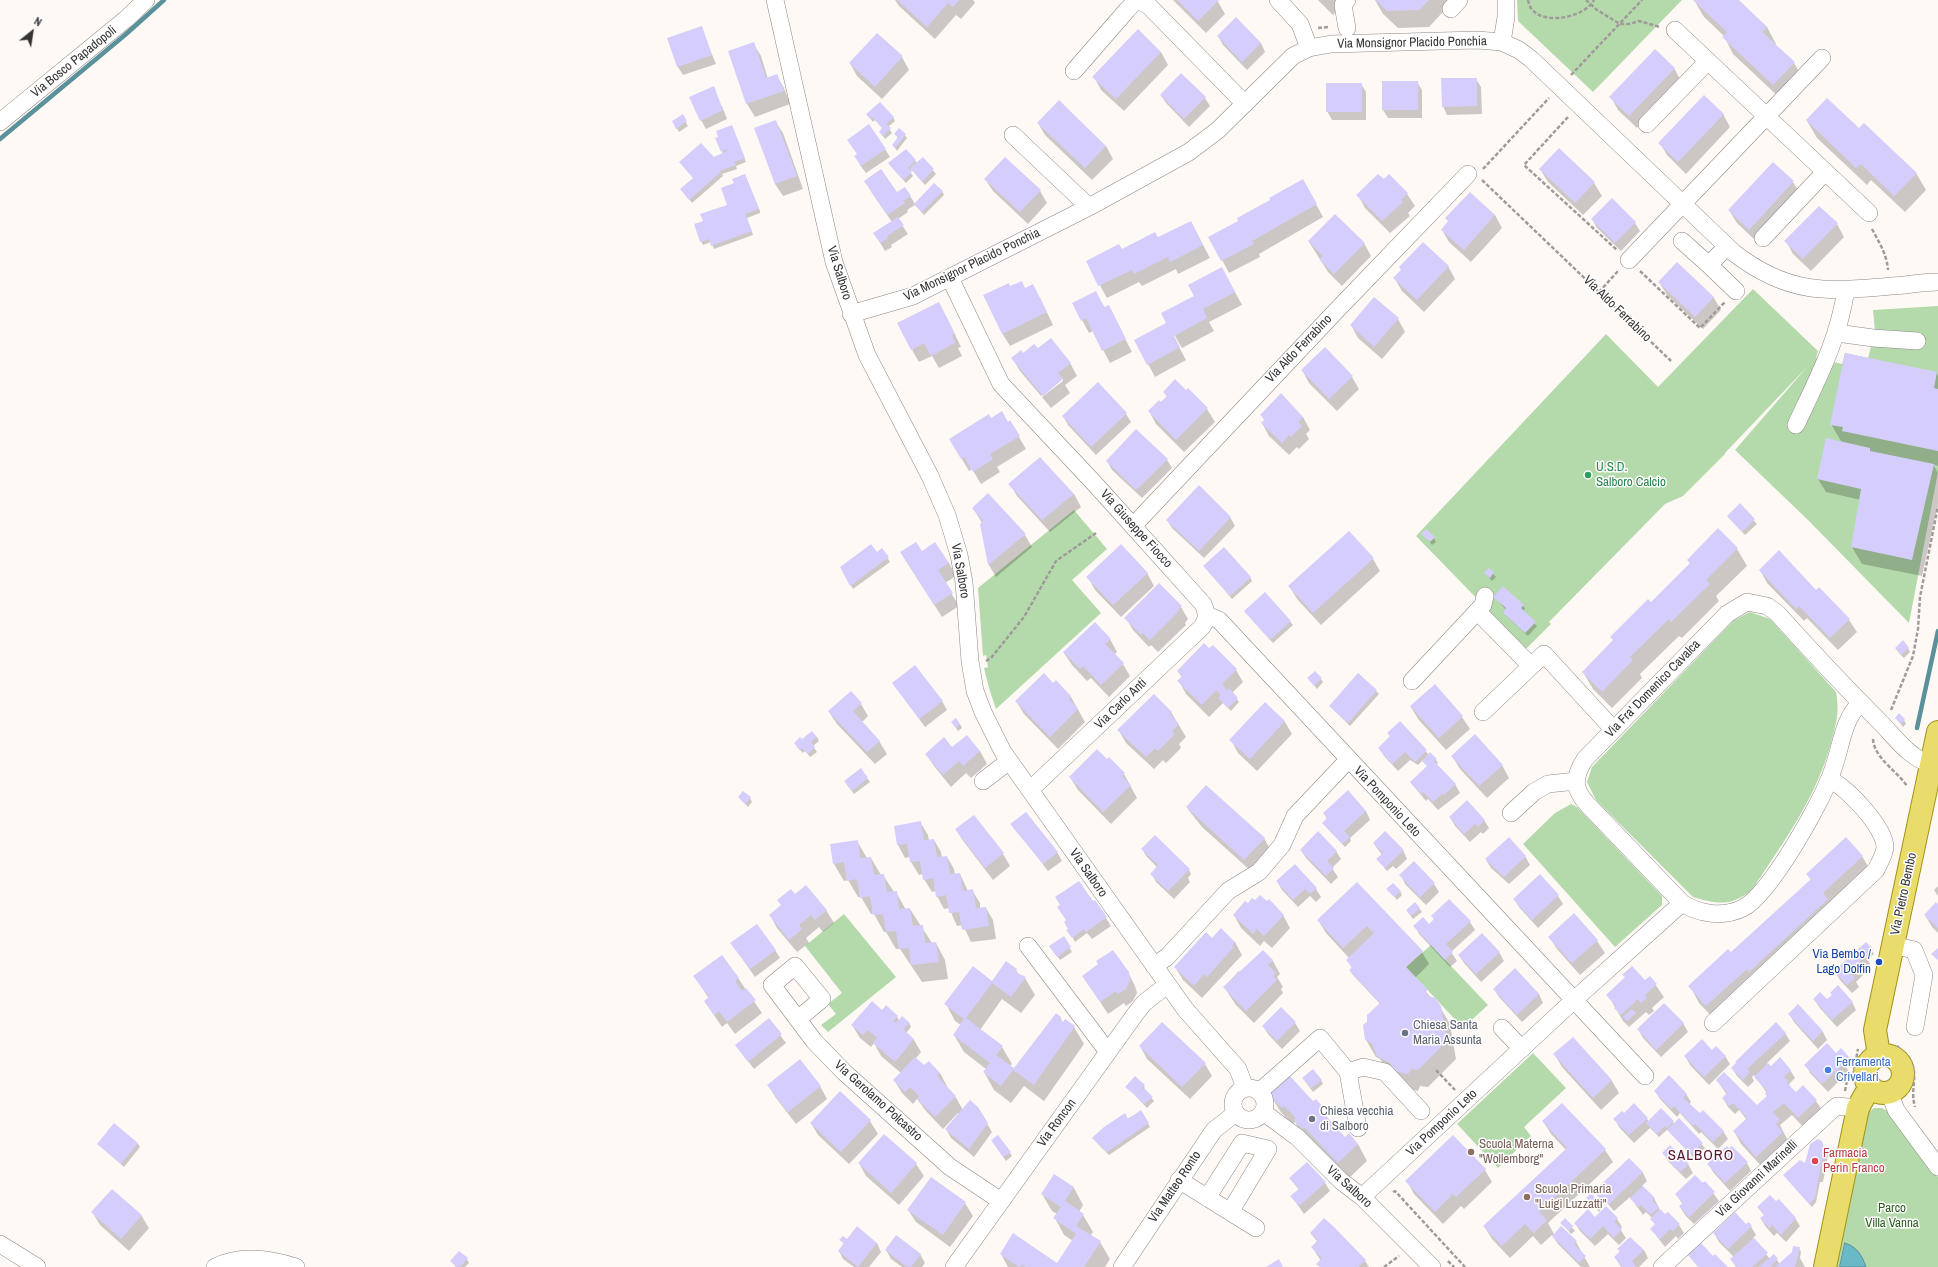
<!DOCTYPE html>
<html>
<head>
<meta charset="utf-8">
<style>
  body { margin:0 }
  #map { position:relative; width:1938px; height:1267px; overflow:hidden; background:#fff9f6; font-family:"Archivo Narrow",sans-serif }
  canvas { display:block }
  .north { position:absolute; left:12px; top:12px; width:40px; height:40px; -webkit-text-stroke:3px #fff; paint-order:stroke; rotate:30deg; font-size:11px; font-weight:700; line-height:16px; text-align:center; color:#363433 }
  .north::after { content:''; display:block; margin:auto; width:14px; height:18px; background:#363433; clip-path:polygon(50% 0,100% 100%,50% 72%,0 100%) }
</style>
</head>
<body>
<div id="map">
<canvas width="1938" height="1267"></canvas>
<div class="north">N</div>
</div>
<script>
const ctx = document.querySelector('canvas').getContext('2d');
ctx.lineJoin = 'round';
function fillPath(path, color) { ctx.fillStyle = color; ctx.fill(path, 'evenodd'); }
function trace(path, color, width, dash) { ctx.strokeStyle = color; ctx.lineWidth = width; ctx.lineCap = dash ? 'butt' : 'round'; ctx.setLineDash(dash || []); ctx.stroke(path); }
function drawText(font, color, halo, rows, align = 'center') {
  ctx.font = font + ' "Archivo Narrow",sans-serif'; ctx.lineWidth = 3; ctx.setLineDash([]); ctx.textBaseline = 'middle'; ctx.strokeStyle = halo; ctx.fillStyle = color; for (const [text, x, y, turn = 0] of rows) {
    ctx.save(); ctx.translate(x, y); ctx.rotate((+turn || 0) * Math.PI / 180); ctx.textAlign = isNaN(turn) ? turn : align; if (halo) ctx.strokeText(text, 0, 0); ctx.fillText(text, 0, 0); ctx.restore();
  }
}
const green = new Path2D(`
  M1517,0H1682L1593,92L1518,21Z
  M1753,289L1818,351L1816,358L1842,364L1845,353L1868,358L1875,331L1873,310L1938,306V472L1909,623L1808,520L1735,450L1807,367L1725,453V454L1683,496L1665,504L1549,622L1551,624L1526,649L1416,536L1606,334L1658,387Z
  M1074,510L1107,549L1072,580L1101,613L996,709L989,688L984,668L988,667L986,655L983,656L978,588Z
  M1750,612L1770,619L1836,692C1840,712 1836,724 1831,743C1816,799 1783,842 1752,890C1730,907 1718,904 1693,897L1596,800L1587,782L1592,767L1733,621Z
  M1571,804L1577,807L1662,896V905L1615,947L1523,844L1555,813Z
  M844,914L896,977L828,1032L821,1025L836,1014L828,1004L842,993L805,946Z
  M1431,945L1488,1005L1463,1028L1406,967Z
  M1533,1053L1566,1088L1524,1127L1531,1136L1498,1168L1457,1124Z
  M1874,1108H1882L1889,1112L1938,1177V1267H1834L1868,1112Z`);
const water = new Path2D(`
  M1845,1243C1857,1247 1862,1255 1866,1267H1840Z`);
const shadow = new Path2D(`
  M895,0H973L975,3L961,19L956,15L935,39L899,6Z
  M1173,0H1217L1225,14L1206,33Z
  M1318,0H1347L1333,15Z
  M1375,0H1454L1429,27L1398,28L1383,14Z
  M1694,0H1738L1767,27L1776,44L1775,46L1794,63L1804,80L1783,101L1733,54L1724,36L1704,17Z
  M1236,19L1261,43L1265,52L1247,70L1223,45L1218,36Z
  M701,28L716,64L683,75L678,67L669,39Z
  M753,43L761,56L768,79L777,76L784,88L790,104L755,117L747,104L729,52Z
  M1161,52L1168,65L1124,111L1101,90L1094,77Z
  M902,57L909,70L882,99L857,76L850,63Z
  M1674,68L1681,81L1637,128L1618,110L1611,97Z
  M1476,79L1481,87L1482,114L1447,115L1443,106Z
  M1417,82L1422,90V118H1388L1383,110Z
  M1361,84L1366,92V120H1332L1327,111Z
  M1161,95L1205,98L1210,106L1189,127L1166,103Z
  M722,106L727,119L706,129L701,120Z
  M867,114L893,117L895,121L888,127L892,133L885,139L880,132L883,129L875,120L873,122Z
  M1723,114L1730,127L1686,174L1667,155L1660,143Z
  M682,116L688,126L679,132L673,121Z
  M775,121L783,133L803,189L783,196L775,184L755,128Z
  M1807,121L1860,130L1916,173L1926,190L1905,212L1871,180L1867,185L1817,138Z
  M1038,123L1106,146L1113,159L1092,180L1045,135Z
  M733,130L746,162L736,166L737,169L722,174L723,176L692,203L684,193L694,178L680,162L714,159L723,154L722,152Z
  M895,134L905,135L907,138L897,151L893,145L898,138Z
  M885,149L890,157L866,173L860,165L858,155Z
  M1559,149L1594,183L1602,196L1583,215L1548,182L1540,169Z
  M906,151L917,163L923,158L936,174L925,185L912,170L910,172L913,176L906,183L889,164Z
  M745,175L760,211V213L747,218L753,235L714,249L711,242L703,245L701,241L704,222L728,206L733,184Z
  M1389,176L1407,194L1415,206L1408,213L1410,216L1390,233L1365,208L1358,195Z
  M985,179L1040,191L1047,203L1028,224L993,191Z
  M1793,182L1800,194L1757,242L1737,223L1729,210Z
  M905,188L915,204L942,191L944,195L924,215L915,205L907,210L908,212L898,219L908,234L891,245L892,247L885,251L879,241L892,222L870,190L897,193Z
  M1310,193L1323,217L1259,254L1260,257L1229,273L1210,237Z
  M1470,193L1495,215L1502,228L1471,262L1449,242L1442,230Z
  M1612,200L1635,223L1640,231L1621,251L1597,228L1592,219Z
  M1191,222L1210,258L1178,274L1176,269L1142,286L1139,282L1107,298L1087,262L1158,238Z
  M1837,224L1844,237L1811,271L1793,254L1786,241Z
  M1309,242L1364,243L1371,256L1342,286L1328,272Z
  M1677,264L1714,298L1721,310L1703,329L1667,295L1659,282Z
  M1448,266L1455,279L1424,312L1402,291L1395,279Z
  M1229,281L1242,305L1209,322L1214,331L1182,348L1172,331L1171,332L1186,360L1155,377L1148,364L1168,323Z
  M1010,288L1026,289L1040,298L1053,325L1010,346L1002,333Z
  M1096,293L1105,308L1115,319L1132,352L1110,363L1093,331L1089,333L1082,320Z
  M946,316L961,347L958,348L962,356L939,368L932,356L919,362L912,350Z
  M1398,319L1405,332L1382,359L1358,338L1351,325Z
  M1023,354L1070,363L1077,376L1065,385L1070,393L1051,408L1042,397L1063,381V378L1041,396L1020,371L1013,359Z
  M1302,370L1352,377L1359,389L1337,411L1309,383Z
  M1937,373L1938,376V466L1933,464L1938,473V504L1922,576L1862,564L1852,547L1861,500L1826,492L1818,479L1842,443L1831,424Z
  M1098,384L1126,414L1131,422L1096,455L1068,425L1063,416Z
  M1188,389L1207,409L1215,422L1184,452L1156,424L1149,411L1167,397L1164,392L1186,391Z
  M1261,415L1303,417L1310,430L1306,434L1309,439L1299,449L1297,447L1289,455L1269,436L1262,423L1265,421Z
  M991,419L1008,423L1010,422L1026,449L997,467L1000,472L981,484L972,469L969,471L950,439Z
  M1136,430L1167,460L1172,468L1142,498L1112,470L1107,461Z
  M1010,484L1074,494L1081,507L1050,532L1017,496Z
  M1740,505L1757,524L1745,535L1728,517Z
  M973,508L1025,535L1032,547L996,577L989,565L982,523Z
  M1230,517L1235,526L1204,558L1172,528L1167,520Z
  M1718,529L1737,549L1747,566L1716,596L1719,601L1682,638L1679,636L1640,674L1642,678L1612,708L1593,689L1583,672L1690,564L1688,560Z
  M1423,534L1434,538L1436,542L1432,545Z
  M882,550L890,562L853,589L841,567L876,554Z
  M921,552L949,563L956,576L945,583L959,606L942,617L901,553Z
  M1373,559L1380,571L1321,625L1297,599L1290,587Z
  M1204,566L1250,577L1252,581L1232,599Z
  M1488,569L1496,577L1492,581L1485,573Z
  M1760,570L1816,591L1849,620L1857,632L1838,650L1807,618L1804,621L1767,583Z
  M1147,573L1154,586L1121,617L1095,590L1088,577Z
  M1265,593L1293,625L1273,643L1245,612Z
  M1495,597L1523,605L1525,609L1523,612L1537,626L1528,636L1506,616L1504,613L1506,610Z
  M1181,607L1188,619L1185,623L1186,625L1158,652L1151,645L1149,647L1133,630L1126,618Z
  M1110,639L1117,652L1114,655L1123,664L1130,676L1109,697L1091,678L1087,681L1072,665L1064,653Z
  M1908,648L1910,652L1904,658L1898,652Z
  M1236,670L1243,682L1232,693L1239,702L1231,711L1223,703L1209,717L1186,694L1179,681L1182,677L1178,672Z
  M1359,674L1379,694L1350,726L1330,706Z
  M1308,678L1321,679L1323,682L1317,689Z
  M1056,682L1071,697L1085,722L1058,749L1024,714L1016,701Z
  M893,683L942,701L947,710L925,727Z
  M1265,703L1285,722L1292,734L1257,771L1238,753L1231,740Z
  M861,704L868,716L862,722L879,741L887,754L875,764L837,724L829,712Z
  M1411,707L1462,717L1470,729L1446,750L1418,719Z
  M1171,712L1186,737L1179,744L1181,748L1166,763L1163,760L1154,769L1126,743L1119,731Z
  M1896,718L1904,720L1906,724L1903,727Z
  M1400,722L1429,755L1436,760L1438,763L1436,765L1455,784L1460,793L1438,810L1428,799L1426,801L1411,783L1429,766L1423,760L1418,765L1410,760L1398,771L1384,756L1379,748L1391,737Z
  M960,724L962,728L958,731L954,725Z
  M817,737L819,741L813,746L817,752L810,757L805,751L803,753L797,747L802,741Z
  M952,749L980,751L987,764L971,778L966,773L951,787L934,766L926,754Z
  M1452,756L1502,765L1509,778L1487,798L1460,769Z
  M861,770L870,782L854,794L847,785Z
  M1124,774L1137,798L1111,824L1078,790L1070,777Z
  M739,797L750,798L752,802L748,807Z
  M1187,808L1264,838L1271,851L1252,872L1202,827Z
  M1366,811L1370,820L1350,838L1351,841L1345,847L1323,823L1327,819L1324,813Z
  M1450,817L1484,820L1489,828L1483,834L1481,832L1470,842L1455,826Z
  M920,822L928,835L929,841L934,840L941,852L942,858L947,857L954,869L955,875L960,874L968,891L972,890L980,903V908H986L993,920L996,939L971,942L963,925L957,926L949,908L944,909L937,896L936,891L932,892L924,879L923,874L919,875L911,862L910,857L905,858L898,845L895,827Z
  M1012,824L1057,852L1062,861L1048,871Z
  M956,830L1003,854L1010,866L993,880L964,842Z
  M857,841L867,858H871L881,875H883L894,892H896L906,910L910,909L932,943H936L945,960L948,979L922,982L900,949H896L886,932H884L874,914H871L861,897H858L848,880L844,881L834,864Z
  M1374,844L1403,850L1407,859L1396,869L1393,866L1387,871L1377,859L1382,855Z
  M1142,849L1189,870L1191,874L1188,878L1190,882L1174,899L1156,882L1152,874L1158,868L1147,857Z
  M1301,850L1336,851L1341,859L1332,868L1338,877L1331,884L1306,858Z
  M1525,856L1530,865L1509,884L1491,868L1486,860Z
  M1862,856L1872,873L1717,1022L1699,1003L1690,986L1731,953L1811,880L1807,874Z
  M1414,863L1434,884L1439,892L1426,905L1405,884L1401,875Z
  M1295,865L1316,889L1321,897L1316,902L1310,896L1298,907L1282,890L1277,881Z
  M1540,876L1558,896L1563,904L1538,928L1519,907L1514,899Z
  M1357,883L1422,952L1429,964L1415,978L1430,997L1440,1007L1450,1024L1456,1059L1428,1087L1420,1086L1418,1091L1405,1088L1388,1073L1380,1059L1376,1057L1366,1040L1368,1022L1381,1005L1352,974L1350,970L1352,968L1347,960L1349,958L1326,933L1318,920Z
  M1938,886V896L1934,890Z
  M1388,889L1400,891L1402,895L1397,900Z
  M795,895L826,910L834,923L823,932L819,927L806,938L809,943L797,952L777,928L770,915Z
  M1095,901L1111,926L1092,939L1087,933L1075,942L1065,923Z
  M1938,906V933L1932,927L1925,915Z
  M1419,908L1422,912L1413,919L1407,911Z
  M1234,915H1283L1290,928L1272,948L1264,941L1260,946L1241,928Z
  M1574,915L1597,941L1605,953L1580,975L1557,949L1549,937Z
  M1470,922L1475,930L1451,952L1457,961L1450,967L1419,934L1415,926Z
  M1063,938L1072,952L1060,960L1053,950Z
  M1212,939L1235,942L1242,955L1202,998L1183,980L1175,967Z
  M1866,943L1874,954L1869,958L1866,956L1870,964L1862,972L1863,975L1856,982L1859,987L1852,993L1840,980L1835,972Z
  M732,944L775,950L780,958L755,977Z
  M1263,951L1273,961L1280,974L1277,977L1283,987L1281,989L1283,993L1254,1023L1236,1005L1224,987L1239,971L1244,976Z
  M1499,952L1504,961L1481,982L1464,963L1459,955Z
  M1515,969L1539,994L1543,1003L1522,1022L1499,997L1494,989Z
  M1016,970L1019,975L1025,978L1035,995L1021,1013L1002,999L980,1030L1002,1047L1012,1064L1010,1066L1014,1070L1060,1017L1063,1023L1065,1020L1074,1027L1084,1044L1044,1101L1024,1086L1011,1103L994,1090L984,1072L986,1069L964,1052L954,1035L961,1025L955,1021L946,1004Z
  M1128,972L1135,986L1137,993L1133,1001L1126,1006L1124,1003L1108,1014L1083,976Z
  M1624,975L1645,982L1650,977L1664,997L1652,1008L1654,1011L1649,1015L1646,1012L1629,1027L1623,1021L1608,995L1626,978Z
  M695,976L738,978L762,1013L735,1034L727,1023L722,1027L705,1002L709,999Z
  M1814,999L1852,1002L1856,1010L1837,1027L1819,1007Z
  M1798,1006L1823,1032L1827,1040L1818,1049L1794,1022L1789,1014Z
  M1281,1008L1295,1023L1300,1031L1282,1049L1268,1034L1263,1026Z
  M882,1011L897,1016L899,1021L909,1023L911,1027L906,1033L914,1040L921,1052L916,1058L924,1067L940,1073L947,1086L946,1087L955,1096L963,1110L977,1107L992,1132L974,1157L951,1138L946,1129L959,1114L958,1113L943,1129L926,1111L917,1099L913,1104L902,1093L894,1080L901,1073L881,1056L874,1043L871,1047L860,1038L852,1025Z
  M769,1020L786,1043L754,1069L737,1046Z
  M1683,1023L1688,1032L1661,1057L1643,1038L1638,1029Z
  M1785,1033L1790,1041L1767,1063L1771,1067L1790,1070L1795,1078L1789,1084L1792,1090L1796,1094L1816,1101L1824,1113L1806,1130L1792,1115L1780,1125L1790,1145L1764,1169L1741,1144L1734,1131L1747,1120L1739,1110L1735,1114L1728,1107L1723,1098L1727,1095L1717,1080L1757,1107L1768,1097L1767,1093L1754,1075L1752,1077L1754,1081L1748,1087L1737,1076L1732,1068Z
  M1573,1038L1612,1081L1619,1093L1601,1110L1562,1067L1555,1055Z
  M1140,1046L1205,1064L1212,1076L1190,1099L1147,1059Z
  M1712,1051L1725,1056L1730,1064L1709,1085L1690,1065L1685,1056Z
  M1839,1057L1849,1058L1852,1062L1846,1067L1849,1071L1828,1092L1810,1073L1806,1065Z
  M1321,1080L1323,1084L1313,1092L1305,1081Z
  M768,1085L820,1086L827,1099L796,1124L776,1098Z
  M1144,1086L1145,1090L1154,1101L1147,1108L1127,1087Z
  M1655,1091L1686,1094L1691,1102L1689,1105L1723,1131L1728,1139L1718,1149L1701,1132L1699,1134L1680,1113L1677,1117L1660,1099Z
  M840,1092L870,1121L878,1134L849,1164L818,1135L811,1123Z
  M1270,1094L1313,1103L1315,1101L1330,1122L1345,1138L1358,1144L1367,1161L1348,1179L1305,1137L1295,1122L1292,1124L1280,1111Z
  M1562,1104L1605,1150L1613,1162L1548,1223L1554,1234L1576,1242L1590,1267H1581L1558,1244L1552,1235L1541,1245L1533,1236L1510,1258L1492,1239L1484,1226L1566,1150L1551,1134L1543,1121Z
  M1141,1111L1150,1127L1109,1155L1096,1142L1094,1138Z
  M1623,1115L1647,1119L1649,1122H1673L1674,1124L1679,1120L1705,1148L1694,1158L1668,1129L1659,1137L1650,1128L1634,1143L1619,1127L1615,1119Z
  M114,1124L138,1144L140,1147L124,1167L98,1144Z
  M884,1135L916,1164L924,1176L899,1205L866,1176L859,1163Z
  M1821,1142L1828,1155L1823,1182H1820L1816,1202L1812,1207L1787,1178L1806,1164Z
  M994,1144L1010,1153L1012,1156L1006,1161Z
  M1664,1153L1688,1164L1693,1173L1686,1179L1668,1161Z
  M1629,1160L1643,1173L1647,1181L1642,1186L1654,1198L1660,1210L1665,1216L1668,1213L1679,1225L1684,1233L1678,1239L1676,1236L1665,1247L1651,1229L1655,1225L1652,1218L1646,1212L1643,1215L1630,1197L1614,1211L1607,1203L1605,1205L1595,1192Z
  M1747,1163L1751,1171L1730,1191L1713,1172L1709,1164Z
  M1485,1170L1492,1182L1464,1209L1461,1206L1443,1224L1414,1194L1407,1181Z
  M1054,1175L1074,1188L1083,1205L1079,1212L1083,1215L1093,1232L1090,1236L1100,1242L1110,1259L1105,1267H1008L1001,1254L1058,1264L1073,1241L1064,1235L1055,1218L1057,1214L1052,1211L1042,1194Z
  M931,1178L965,1203L973,1216L950,1247L916,1222L908,1210Z
  M1290,1178L1325,1183L1330,1191L1304,1214L1292,1197L1299,1190Z
  M1705,1182L1719,1201L1694,1224L1685,1215L1680,1207L1683,1205L1676,1194Z
  M1587,1198L1600,1204L1602,1208L1599,1212Z
  M1758,1207L1795,1218L1800,1226L1786,1242L1777,1233L1774,1236L1766,1227L1761,1219L1764,1215Z
  M93,1213L141,1215L149,1228L129,1251L100,1225Z
  M1595,1218L1617,1219L1622,1227L1620,1229L1626,1238L1619,1245L1608,1234L1595,1246L1580,1231L1575,1223Z
  M1565,1219L1575,1231L1571,1234L1562,1223Z
  M1749,1223L1756,1235L1753,1238L1770,1259L1773,1255L1780,1264L1799,1248L1801,1252L1800,1258L1805,1267H1736L1731,1259L1734,1257L1719,1242L1714,1233L1746,1226Z
  M1332,1227L1365,1261L1369,1267H1320L1318,1264L1321,1261L1312,1247L1318,1242L1311,1234Z
  M841,1240L877,1243L881,1252L869,1267H854L843,1259L839,1251L844,1244Z
  M1619,1249L1644,1250L1648,1258L1639,1267H1621L1615,1257L1620,1252Z
  M886,1250L920,1254L925,1263L922,1267H902L891,1259Z
  M467,1259L469,1263L465,1267H456L451,1261Z`);
const stream = new Path2D(`
  M0,139L125,35L164,0
  M1917,728L1938,631`);
const building = new Path2D(`
  M897,0H959L953,7L948,3L927,27Z
  M1177,0H1219L1198,21Z
  M1376,0H1429L1419,10L1387,11Z
  M1693,0H1739L1767,27L1762,32L1795,62L1773,85L1722,37L1727,32Z
  M1236,17L1261,43L1242,62L1217,36Z
  M702,26L712,55L677,67L667,38Z
  M1138,29L1161,52L1116,99L1092,77Z
  M877,33L903,56L875,87L849,63Z
  M754,42L766,78L777,74L784,91L746,104L728,51Z
  M1655,49L1675,68L1629,116L1609,97Z
  M1181,73L1206,97L1184,119L1160,95Z
  M1441,78H1477V106L1442,107Z
  M1382,81H1418V110H1382Z
  M1326,83H1362V112H1326Z
  M714,86L723,110L700,121L689,97Z
  M1704,95L1724,114L1678,162L1658,143Z
  M1827,98L1859,128L1864,123L1917,173L1894,196L1861,164L1856,168L1806,120Z
  M1059,100L1106,146L1085,168L1037,123Z
  M880,102L894,117L886,124L891,128L883,136L879,132L882,128L872,117L870,119L866,114Z
  M683,114L687,121L676,129L672,121Z
  M776,120L797,176L775,184L754,128Z
  M869,124L886,149L861,166L854,156L857,154L847,140Z
  M732,125L745,158L734,162L736,165L720,171L721,172L689,200L680,189L693,178L679,162L701,143L714,157L727,151V149L721,152L715,138L718,137L716,131Z
  M899,128L906,134L895,148L892,145L898,137L894,134Z
  M1559,148L1595,182L1575,203L1539,169Z
  M906,149L916,160L908,168L912,172L903,180L888,163Z
  M923,157L934,169L922,182L910,168Z
  M1005,157L1041,190L1020,212L984,179Z
  M1773,162L1794,181L1749,230L1728,210Z
  M881,169L897,192L905,187L911,196L903,201L905,203L887,215L864,181Z
  M745,174L759,209L745,214L752,231L711,246L709,239L700,242L694,224L703,221L700,214L727,205L721,188L734,183L732,179Z
  M1378,174L1384,179L1389,174L1408,193L1401,200L1403,202L1382,221L1356,195Z
  M1303,179L1317,204L1252,241L1254,244L1221,261L1208,237L1238,221L1237,218L1270,200L1269,198Z
  M934,183L943,191L922,212L914,204Z
  M1470,192L1495,215L1464,250L1441,230L1448,221L1445,218Z
  M1612,198L1636,222L1615,243L1591,219Z
  M1819,206L1838,223L1803,259L1784,241Z
  M1335,214L1365,243L1334,274L1319,259L1323,256L1308,241Z
  M898,217L904,225L887,236L888,238L880,243L873,233Z
  M1191,221L1203,245L1170,262L1168,257L1134,274L1132,270L1098,286L1086,261L1119,244L1122,249L1155,232L1158,237Z
  M1423,242L1449,266L1417,300L1393,278L1401,270L1399,267Z
  M1677,262L1714,297L1695,317L1658,282Z
  M1222,267L1235,292L1203,309L1207,318L1174,336L1180,347L1147,365L1134,340L1166,323L1161,313L1194,296L1188,285Z
  M1022,281L1025,288L1033,284L1047,312L1002,334L983,295L1009,283L1010,286Z
  M1096,291L1104,307L1109,305L1126,339L1102,351L1086,318L1081,321L1072,303Z
  M1374,297L1399,318L1374,347L1350,325Z
  M939,302L955,334L952,335L955,343L931,356L924,343L911,350L897,323Z
  M1051,338L1071,363L1058,373L1063,379L1043,396L1011,358L1021,350L1023,353L1034,344L1038,348Z
  M1325,347L1353,376L1329,399L1301,370Z
  M1845,353L1937,372L1934,388L1938,389V451L1842,431L1843,427L1830,425Z
  M1175,379L1186,390L1188,388L1208,408L1176,440L1148,411L1159,400L1161,402L1167,396L1163,392Z
  M1098,382L1127,413L1091,447L1062,416Z
  M1281,393L1303,417L1298,422L1302,426L1291,437L1289,435L1282,443L1261,423L1265,419L1260,415Z
  M1002,411L1008,422L1010,420L1020,436L990,454L993,459L973,472L964,457L961,459L949,439L989,414L991,418Z
  M1136,429L1168,459L1136,490L1106,461Z
  M1826,438L1870,448V451L1934,464L1912,560L1851,547L1861,489L1817,479Z
  M1040,457L1074,494L1042,520L1008,484Z
  M1199,485L1231,517L1199,551L1166,520Z
  M988,493L1026,534L988,565L980,524L983,521L972,508Z
  M1740,503L1755,519L1742,532L1727,516Z
  M1718,528L1738,548L1706,580L1710,584L1671,622L1669,619L1630,657L1633,660L1602,692L1582,672L1613,640L1610,637L1648,599L1651,602L1690,563L1687,560Z
  M1426,529L1435,537L1430,542L1421,534Z
  M1349,531L1374,558L1313,613L1288,586Z
  M916,542L922,551L935,542L949,563L938,570L953,593L934,605L900,552Z
  M871,544L877,552L882,548L889,557L850,586L840,567Z
  M1121,544L1148,573L1113,605L1086,577Z
  M1224,547L1251,577L1230,596L1203,566Z
  M1779,550L1816,590L1819,587L1850,619L1830,638L1799,606L1796,609L1759,570Z
  M1488,568L1494,572L1490,578L1484,573Z
  M1159,583L1182,606L1178,610L1179,611L1150,640L1143,633L1141,635L1124,618Z
  M1503,586L1524,605L1521,608L1536,622L1525,633L1503,613L1506,608L1493,597Z
  M1265,592L1291,621L1270,640L1244,611Z
  M1095,622L1111,639L1105,644L1124,663L1101,685L1083,666L1080,669L1063,652Z
  M1903,640L1909,648L1901,655L1895,648Z
  M1204,643L1209,648L1213,645L1237,669L1222,684L1227,690L1229,688L1238,698L1228,708L1218,698L1221,695L1216,690L1202,705L1177,681L1182,676L1177,671Z
  M915,665L943,701L919,719L892,683Z
  M1315,671L1322,678L1314,686L1307,678Z
  M1044,673L1053,683L1056,680L1071,696L1069,699L1078,709L1050,737L1015,701Z
  M1358,673L1377,690L1348,723L1329,706Z
  M1435,684L1463,716L1439,738L1410,706Z
  M851,691L862,703L853,711L880,741L867,752L828,711Z
  M1154,694L1172,712L1170,714L1179,724L1172,731L1175,734L1158,751L1155,748L1146,757L1117,730Z
  M1265,702L1285,721L1250,759L1229,740Z
  M1899,713L1905,719L1901,724L1895,718Z
  M956,718L960,724L956,728L951,722Z
  M1400,721L1427,750L1415,762L1405,752L1392,764L1378,748L1390,736L1387,733Z
  M812,731L817,737L811,742L815,747L808,754L802,748L800,750L794,743L800,737L802,739Z
  M1475,734L1503,765L1479,786L1451,756Z
  M967,735L980,751L963,766L959,761L943,775L925,754L944,737L952,747Z
  M1097,749L1107,759L1109,757L1125,773L1122,776L1131,785L1103,812L1069,777Z
  M1430,752L1437,759L1434,761L1456,784L1444,795L1442,794L1433,802L1423,792L1421,794L1410,782L1427,766L1422,761Z
  M861,768L868,778L852,791L844,781Z
  M1206,785L1265,838L1244,860L1186,807Z
  M1348,790L1366,811L1344,831L1350,837L1342,844L1322,823L1327,818L1323,813Z
  M743,791L751,797L745,804L738,797Z
  M1467,800L1485,820L1478,827L1475,824L1464,834L1449,817Z
  M1026,812L1058,852L1043,864L1010,824Z
  M974,815L1004,853L985,868L955,829Z
  M921,821L924,840L934,839L937,857L947,856L950,874L960,873L963,891L973,889L976,908L986,907L989,926L962,930L959,912L949,913L946,895L936,897L933,878L923,880L920,861L910,862L907,844L897,845L894,826Z
  M1318,831L1337,851L1327,861L1334,868L1326,876L1300,850Z
  M1385,831L1404,850L1385,868L1376,859L1383,853L1373,843Z
  M1155,835L1190,869L1168,891L1150,874L1158,865L1141,849Z
  M1509,837L1526,856L1504,877L1485,859Z
  M1846,837L1863,856L1823,893L1828,899L1749,972L1747,969L1706,1006L1688,986L1728,949L1731,952L1811,879L1806,874Z
  M858,840L860,858L871,857L874,875L884,874L887,892L897,891L899,909L910,908L913,926L923,925L925,943L936,942L939,962L911,965L909,948L899,949L896,931L886,932L883,914L873,915L870,896L860,898L857,879L847,881L844,862L833,864L830,844Z
  M1414,861L1435,883L1420,897L1399,875Z
  M1295,864L1317,888L1310,894L1305,889L1293,900L1276,881Z
  M1540,874L1559,895L1532,920L1513,899Z
  M1079,881L1093,901L1095,900L1107,917L1086,932L1084,929L1072,938L1066,930L1068,929L1064,922L1066,920L1057,907L1060,905L1055,897Z
  M1357,882L1423,951L1406,967L1427,989L1426,995L1435,998L1441,1006L1447,1041L1418,1070L1411,1069L1408,1074L1394,1071L1390,1063L1377,1056L1372,1043L1365,1040L1363,1025L1367,1022V1015L1380,1003L1349,970L1352,967L1346,960L1374,933L1367,926L1343,948L1317,920Z
  M1393,883L1401,891L1394,897L1386,889Z
  M806,885L827,910L815,920L811,915L799,925L802,929L789,940L769,915L781,905L777,900L791,889L795,894Z
  M1260,895L1267,901L1269,899L1284,915L1264,936L1257,929L1253,934L1233,915L1245,901L1248,903L1252,898L1255,900Z
  M1449,899L1471,921L1446,944L1453,952L1445,960L1413,926L1423,917L1429,924L1434,919L1431,916Z
  M1415,902L1420,908L1411,916L1406,910Z
  M1936,902L1938,904V928L1924,915Z
  M1574,913L1598,940L1572,963L1548,937Z
  M757,924L776,950L750,969L730,943Z
  M1221,928L1235,942L1232,946L1234,947L1207,977L1204,974L1194,986L1174,967L1206,932L1212,938Z
  M1482,933L1500,952L1476,974L1458,955Z
  M1064,936L1071,947L1057,957L1049,946Z
  M1866,942L1873,949L1857,964L1860,967L1851,974L1855,978L1847,985L1834,971Z
  M1938,948V960L1931,954Z
  M1113,950L1129,972L1130,980L1126,989L1118,994L1116,991L1100,1002L1082,976L1098,964L1096,961Z
  M1263,950L1273,960L1268,965L1276,973L1273,976L1277,980L1246,1011L1223,987Z
  M722,955L739,978L735,981L742,991L746,988L756,1000L727,1022L719,1011L714,1015L704,1001L709,997L693,976Z
  M1006,961L1017,969L1015,972L1026,977L1011,997L992,983L966,1018L1003,1046L996,1055L1014,1068L1056,1013L1061,1017L1059,1019L1063,1022L1065,1019L1075,1026L1034,1085L1013,1070L1001,1086L983,1072L990,1063L953,1035L964,1019L944,1004L973,966L992,981Z
  M1632,966L1645,980L1650,976L1657,984L1645,995L1647,998L1641,1003L1638,999L1621,1015L1614,1008L1616,1006L1606,995L1625,977L1622,975Z
  M1515,968L1539,994L1517,1015L1493,989Z
  M1838,985L1853,1002L1832,1020L1813,999L1820,992L1827,999L1832,995L1830,993Z
  M872,1001L882,1010L886,1005L898,1016L893,1021L896,1023L902,1016L910,1023L903,1029L914,1039L895,1062L873,1043L877,1038L868,1030L863,1035L851,1025Z
  M1664,1003L1684,1023L1656,1050L1637,1029Z
  M1798,1004L1823,1031L1813,1041L1788,1014Z
  M1281,1007L1296,1022L1277,1041L1262,1026Z
  M1632,1009L1636,1013L1627,1021L1623,1017Z
  M769,1018L782,1034L748,1062L735,1045Z
  M1162,1022L1206,1063L1182,1087L1139,1046Z
  M1776,1022L1786,1033L1747,1069L1750,1072L1743,1080L1731,1068L1736,1063L1735,1062Z
  M1573,1037L1612,1080L1593,1098L1553,1054Z
  M1702,1039L1712,1050L1716,1046L1726,1056L1704,1077L1684,1056Z
  M1827,1043L1836,1053L1841,1048L1850,1058L1822,1084L1804,1065Z
  M915,1057L924,1065L929,1061L940,1073L937,1076L956,1096L935,1117L917,1099L919,1096L910,1087L905,1092L893,1080Z
  M1780,1057L1791,1070L1784,1077L1788,1081L1787,1083L1796,1092L1803,1085L1817,1100L1798,1118L1784,1103L1773,1112L1780,1120L1776,1124L1783,1132L1756,1157L1733,1131L1747,1118L1733,1103L1729,1106L1722,1098L1727,1093L1716,1080L1724,1072L1757,1105L1767,1096L1765,1094L1767,1091L1754,1077L1768,1063L1771,1066Z
  M800,1059L821,1086L788,1112L767,1085Z
  M1313,1069L1322,1080L1311,1088L1302,1078Z
  M1289,1075L1313,1101L1316,1099L1323,1107L1320,1109L1345,1137L1349,1133L1358,1144L1338,1163L1304,1127L1302,1129L1294,1120L1296,1118L1284,1106L1282,1108L1269,1094Z
  M1669,1075L1687,1094L1683,1098L1700,1113L1703,1110L1724,1131L1713,1142L1695,1124L1693,1126L1674,1106L1671,1109L1654,1091Z
  M1135,1076L1145,1085L1136,1096L1125,1087Z
  M1144,1088L1153,1097L1144,1104L1136,1096Z
  M840,1091L871,1120L841,1152L810,1123Z
  M970,1100L978,1107L988,1123L969,1149L945,1129Z
  M1562,1103L1606,1149L1539,1212L1547,1220L1534,1233L1525,1224L1502,1246L1483,1226L1567,1148L1542,1121Z
  M1634,1103L1648,1118L1629,1135L1613,1119L1622,1111L1624,1113Z
  M1661,1108L1674,1121L1667,1128L1665,1126L1657,1134L1646,1123Z
  M1141,1110L1149,1123L1107,1152L1092,1138L1104,1127L1125,1113L1128,1119Z
  M1679,1118L1703,1143L1691,1155L1667,1130Z
  M114,1123L138,1143L121,1164L97,1144Z
  M884,1134L917,1163L891,1193L858,1163Z
  M998,1135L1011,1152L1003,1157L991,1140Z
  M1453,1135L1486,1169L1456,1197L1453,1194L1435,1212L1405,1181Z
  M1818,1139L1822,1141L1824,1147L1815,1198L1809,1204L1783,1175L1800,1160L1805,1163L1810,1144Z
  M1670,1145L1689,1164L1680,1172L1662,1153Z
  M1727,1146L1729,1148L1732,1146L1748,1162L1725,1183L1707,1164Z
  M1629,1158L1643,1172L1609,1204L1602,1196L1599,1198L1594,1191Z
  M1307,1162L1326,1182L1299,1206L1290,1196L1299,1189L1289,1178Z
  M1054,1174L1074,1187L1065,1201L1084,1214L1076,1226L1101,1241L1084,1267H1026L1022,1265L1019,1267L1000,1254L1013,1233L1057,1263L1076,1234L1053,1218L1061,1207L1041,1194Z
  M1695,1175L1703,1183L1705,1181L1715,1192L1689,1217L1679,1206L1683,1203L1675,1194Z
  M931,1177L966,1202L943,1235L907,1210Z
  M1643,1186L1655,1198L1652,1200L1659,1207L1651,1215L1641,1205L1638,1207L1630,1198Z
  M112,1189L142,1215L121,1239L91,1212Z
  M1591,1193L1601,1204L1596,1208L1586,1198Z
  M1770,1195L1776,1201L1779,1199L1796,1218L1781,1235L1772,1225L1769,1228L1760,1218L1764,1215L1757,1207Z
  M1606,1206L1618,1218L1614,1222L1622,1229L1614,1238L1603,1226L1590,1239L1574,1223L1588,1209L1595,1217Z
  M1660,1209L1665,1214L1668,1212L1680,1224L1673,1231L1670,1229L1660,1239L1650,1229L1655,1224L1650,1219Z
  M1735,1212L1746,1224L1749,1222L1752,1226L1728,1249L1713,1233Z
  M1324,1218L1333,1226L1366,1260L1358,1267H1320L1316,1264L1322,1258L1311,1247L1318,1240L1310,1233Z
  M1565,1218L1573,1226L1569,1231L1560,1223Z
  M857,1226L877,1243L858,1267L838,1251L844,1243L839,1240L843,1236L847,1239Z
  M1561,1226L1577,1241L1574,1244L1586,1256L1579,1263L1552,1236Z
  M896,1235L921,1254L911,1267H907L885,1250Z
  M1630,1237L1644,1250L1632,1261L1636,1267H1622L1614,1257L1620,1251L1617,1249Z
  M1754,1238L1768,1253L1752,1267H1737L1730,1259Z
  M1701,1243L1713,1256L1715,1254L1728,1267H1698L1688,1255Z
  M1793,1246L1800,1247L1795,1267H1775L1792,1252Z
  M459,1251L468,1258L460,1267H457L450,1261Z
  M1774,1254L1778,1259L1770,1267H1759Z
  M1279,1259L1283,1267H1266Z`);
const path = new Path2D(`
  M1528,0C1532,28 1583,20 1594,0
  M1586,0L1597,10L1620,24H1629L1639,21L1660,27
  M1318,28L1328,27
  M1571,75L1642,0
  M1568,117L1524,165L1617,250
  M1483,169L1549,98
  M1482,180L1671,361
  M1872,229C1879,242 1887,255 1888,270
  M1640,271L1700,328L1725,302
  M1599,292L1619,270
  M986,661L991,658L1024,617L1056,561L1096,533
  M1891,710L1913,656L1918,629L1920,597L1938,506
  M1873,739C1874,758 1897,771 1907,786
  M1897,1046C1904,1053 1914,1062 1914,1072C1915,1085 1911,1093 1915,1107
  M1436,1070L1455,1090
  M1852,1081L1858,1049
  M1845,1091L1847,1081L1853,1074
  M1393,1192L1395,1191L1465,1267
  M1448,1261L1454,1267
  M1384,1267L1399,1256`);
const minor = new Path2D(`
  M775,0L834,262L867,355L930,476L947,515L959,555L964,582L970,661L975,691L983,712L1003,752L1185,1009L1238,1069L1245,1088
  M1278,0L1300,24L1309,48
  M1451,9L1459,0
  M1347,28L1343,5L1347,0
  M1675,30L1869,213
  M1502,42L1506,17V0
  M1074,71L1127,10L1134,3L1140,1L1149,6L1245,104
  M0,122L126,19L146,0
  M1647,124L1708,61
  M1013,135L1089,207
  M1763,238L1825,172
  M1682,241L1709,265L1727,246
  M1629,260L1822,58
  M1709,265L1736,291
  M950,278L1001,384L1095,484L1203,604C1207,613 1208,618 1202,627L1030,790
  M851,314L913,296L1089,207L1189,152L1218,130L1293,56L1309,48L1331,44L1477,40L1502,42L1519,50L1531,59L1734,253C1789,295 1826,292 1892,286C1907,285 1923,282 1938,282
  M1837,333L1873,338L1917,341
  M1796,425C1817,380 1839,339 1846,289
  M1133,526L1336,311L1468,174
  M1477,611L1531,666
  M1207,615L1219,620L1645,1076
  M1412,681L1483,605L1485,596
  M1860,703C1842,721 1841,749 1832,772C1822,802 1770,894 1743,908C1723,918 1699,914 1682,903L1588,805C1573,789 1573,778 1585,759L1727,614L1747,602L1767,606L1777,613C1811,651 1845,687 1880,722C1896,738 1909,758 1931,764
  M1483,712L1544,654L1613,729
  M983,781L1009,761
  M1511,813L1534,792L1548,784L1576,781
  M1893,945L1914,950L1924,975L1915,1027
  M1028,946L1108,1052
  M1154,966L1167,957L1228,891L1259,872L1282,845L1295,816L1348,760
  M798,1019L822,999L795,966L772,985L814,1041L844,1072L950,1167L1001,1201
  M1713,1023L1876,870C1879,864 1885,853 1885,847C1885,828 1847,787 1830,780
  M1502,1028L1522,1049
  M1348,1072L1358,1128
  M1233 1104a16 16 0 1 1 32 0a16 16 0 1 1-32 0Z
  M1259,1092L1320,1038L1348,1072L1363,1067L1385,1072L1421,1111
  M1889,1092L1896,1110L1938,1167
  M1263,1112L1297,1137L1341,1181L1362,1197L1432,1267
  M1179,1180L1256,1228
  M1362,1197L1574,1000L1682,903
  M1207,1198L1242,1143L1268,1149L1230,1212
  M0,1244L37,1267
  M215,1267C241,1254 269,1258 296,1267
  M954,1267L1136,1013L1144,1003L1167,985
  M1122,1267L1214,1130L1236,1113
  M1662,1267L1833,1109L1837,1106L1858,1108`);
const major = new Path2D(`
  M1879,1055L1875,1030L1938,732
  M1865 1074a19 19 0 1 1 38 0a19 19 0 1 1-38 0Z
  M1825,1267L1858,1108L1865,1095L1871,1087`);
const markers = [
  [1588,475,4,"#2e9e5b"],
  [1879,962,4,"#1a4fb4"],
  [1405,1033,4,"#6b7280"],
  [1828,1070,4,"#3f7fe0"],
  [1312,1119,4,"#6b7280"],
  [1471,1152,4,"#8d6e63"],
  [1815,1161,4,"#e0444e"],
  [1527,1197,4,"#8d6e63"]
];
const streetNames = [
  ["Via Monsignor Placido Ponchia",1412,43,-1],
  ["Via Bosco Papadopoli",74,62,-39],
  ["Via Monsignor Placido Ponchia",972,265,-26],
  ["Via Salboro",839,273,73],
  ["Via Aldo Ferrabino",1617,309,44],
  ["Via Aldo Ferrabino",1299,349,-46],
  ["Via Giuseppe Fiocco",1136,529,48],
  ["Via Salboro",960,571,80],
  ["Via Fra' Domenico Cavalca",1653,689,-46],
  ["Via Carlo Anti",1121,704,-44],
  ["Via Pomponio Leto",1387,802,47],
  ["Via Salboro",1088,873,55],
  ["Via Pietro Bembo",1904,894,-78],
  ["Via Gerolamo Polcastro",878,1101,42],
  ["Via Roncon",1057,1123,-54],
  ["Via Pomponio Leto",1442,1123,-43],
  ["Via Giovanni Marinelli",1757,1179,-43],
  ["Via Matteo Ronto",1175,1187,-56],
  ["Via Salboro",1349,1187,42]
];
const leisureNames = [
  ["U.S.D.",1596,468],
  ["Salboro Calcio",1596,483]
];
const transitNames = [
  ["Via Bembo /",1871,955],
  ["Lago Dolfin",1871,970]
];
const worshipNames = [
  ["Chiesa Santa",1413,1026],
  ["Maria Assunta",1413,1041],
  ["Chiesa vecchia",1320,1112],
  ["di Salboro",1320,1127]
];
const shopNames = [
  ["Ferramenta",1836,1063],
  ["Crivellari",1836,1078]
];
const educationNames = [
  ["Scuola Materna",1479,1145],
  ["\"Wollemborg\"",1479,1160],
  ["Scuola Primaria",1535,1190],
  ["\"Luigi Luzzatti\"",1535,1205]
];
const healthNames = [
  ["Farmacia",1823,1154],
  ["Perin Franco",1823,1169]
];
const parkNames = [
  ["Parco",1892,1209],
  ["Villa Vanna",1892,1224]
];
const quarterNames = [
  ["SALBORO",1701,1156]
];
fillPath(green, '#b4daab');
fillPath(water, '#69b9c6');
trace(water, '#5a919a', 1);
fillPath(shadow, '#0003');
trace(stream, '#5a919a', 4.5);
fillPath(building, '#d5cefd');
trace(minor, '#8d8785', 18);
trace(major, '#a19216', 24);
trace(path, '#9f9b99', 2.5, [4, 2]);
trace(minor, '#fff', 17);
trace(major, '#e9dc6a', 22);
for (const [x, y, r, color] of markers) { const dot = new Path2D(); dot.arc(x, y, r, 0, 2 * Math.PI); ctx.fillStyle = color; ctx.fill(dot); trace(dot, '#fff', 1.5); }
drawText('13px', '#363433', '#fff', streetNames);
drawText('13px', '#27864d', '#fff', leisureNames, 'left');
drawText('13px', '#164399', '#fff', transitNames, 'right');
drawText('13px', '#5b616d', '#fff', worshipNames, 'left');
drawText('13px', '#366cbe', '#fff', shopNames, 'left');
drawText('13px', '#785e54', '#fff', educationNames, 'left');
drawText('13px', '#be3a42', '#fff', healthNames, 'left');
drawText('13px', '#285b1a', '#fff', parkNames);
ctx.letterSpacing = '1px';
drawText('15px', '#5a162b', '#fff', quarterNames);
ctx.letterSpacing = '0px';
</script>
</body>
</html>
